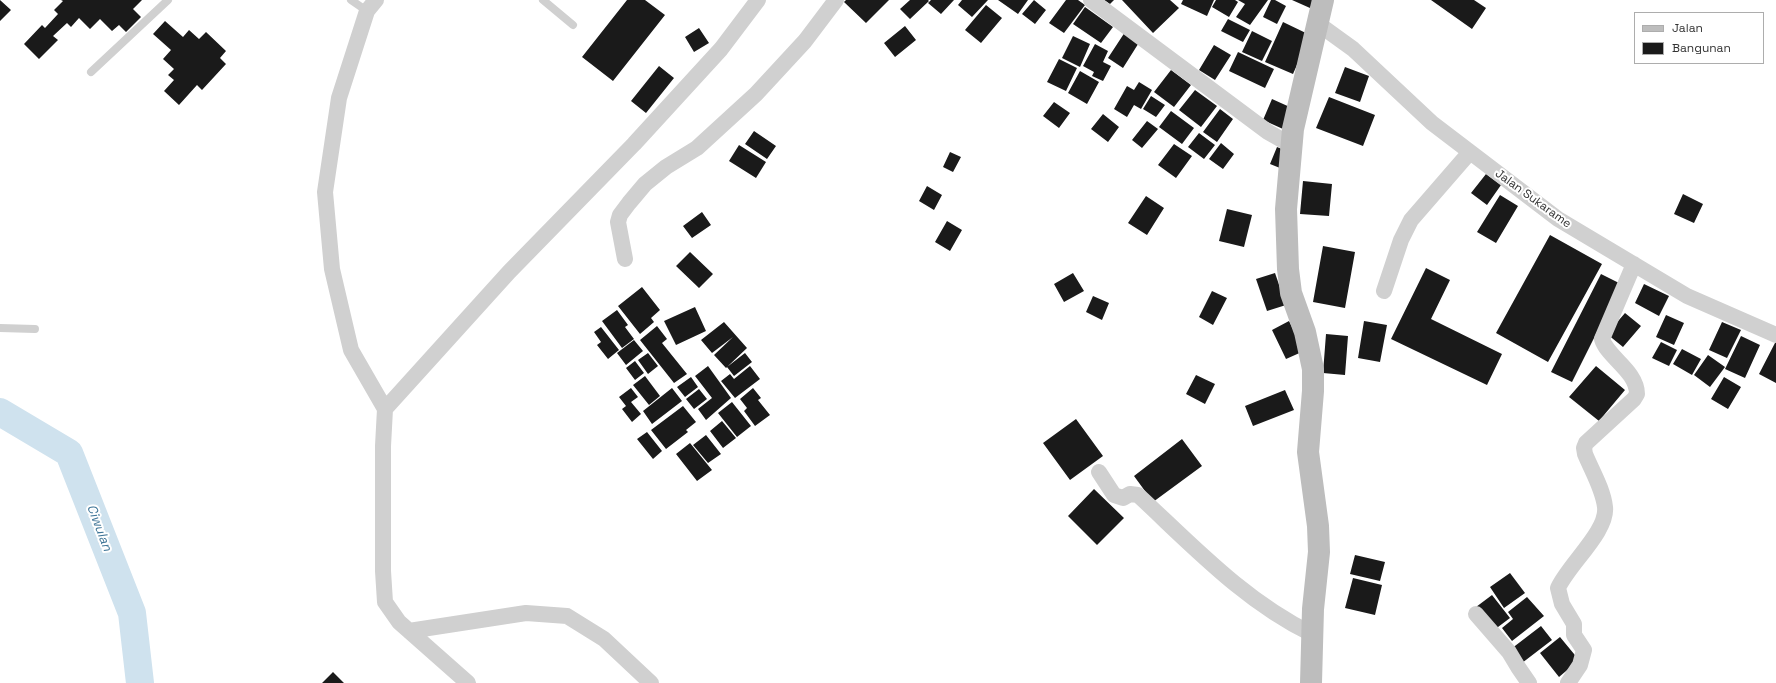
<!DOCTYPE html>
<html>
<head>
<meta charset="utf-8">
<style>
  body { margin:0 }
  #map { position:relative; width:1776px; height:683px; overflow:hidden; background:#fff; font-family:"Space Grotesk",sans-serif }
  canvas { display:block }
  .legend { position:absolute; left:1634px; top:12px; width:130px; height:52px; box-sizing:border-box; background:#fff; border:1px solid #adadad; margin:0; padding:5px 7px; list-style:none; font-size:12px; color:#333 }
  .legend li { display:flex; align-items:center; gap:8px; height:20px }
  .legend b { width:20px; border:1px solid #adadad }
</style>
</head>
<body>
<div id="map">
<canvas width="1776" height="683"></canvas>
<ul class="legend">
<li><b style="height:5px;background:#bdbdbd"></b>Jalan</li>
<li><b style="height:11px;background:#1a1a1a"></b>Bangunan</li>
</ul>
</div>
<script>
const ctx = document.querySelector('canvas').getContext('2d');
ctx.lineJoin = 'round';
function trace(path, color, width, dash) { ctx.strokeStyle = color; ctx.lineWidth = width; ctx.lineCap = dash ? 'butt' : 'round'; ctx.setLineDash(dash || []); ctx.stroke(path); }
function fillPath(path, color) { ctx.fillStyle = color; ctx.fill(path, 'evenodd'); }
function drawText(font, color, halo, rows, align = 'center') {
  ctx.font = font + ' "Space Grotesk",sans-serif'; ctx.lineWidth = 4; ctx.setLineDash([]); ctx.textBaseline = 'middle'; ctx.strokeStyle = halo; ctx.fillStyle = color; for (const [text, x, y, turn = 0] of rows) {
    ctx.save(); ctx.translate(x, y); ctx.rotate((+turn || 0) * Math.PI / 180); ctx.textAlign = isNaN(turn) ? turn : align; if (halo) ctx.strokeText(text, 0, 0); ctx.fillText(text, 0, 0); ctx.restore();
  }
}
const river = new Path2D(`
  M0,412L69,453L132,613L140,683`);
const building = new Path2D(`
  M0,0L11,10L0,21Z
  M61,0H142L133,9L141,17L126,32L119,25L112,31L100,19L90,29L79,18L71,27L67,23L53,36L58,40L39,59L24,44L42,25L45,28L58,14L54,10L63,1Z
  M627,0H645L665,15L613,81L582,57Z
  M846,0H889L866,23L844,2Z
  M910,0H928L929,1L910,19L900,9Z
  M931,0H954L941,14L928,3Z
  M962,0H988L972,17L958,5Z
  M998,0H1028L1018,14Z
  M1034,0L1046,10L1035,24L1022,14Z
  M1066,0H1078L1085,5L1064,33L1049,23Z
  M1104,0H1114L1110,4Z
  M1122,0H1170L1179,8L1153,33Z
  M1183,0H1214L1207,16L1181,4Z
  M1216,0H1235L1238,2L1229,17L1212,7Z
  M1238,0H1268L1250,25L1236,17L1245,4Z
  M1271,0H1275L1286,6L1277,24L1263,17Z
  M1292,0H1314L1310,8Z
  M1431,0H1474L1486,8L1472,29Z
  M986,5L1002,18L981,43L965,30Z
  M1085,7L1113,27L1101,43L1073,24Z
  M1228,19L1250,30L1243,42L1221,31Z
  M165,21L183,37L189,30L199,39L206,32L226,51L220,58L226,64L202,90L197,85L179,105L164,91L174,80L168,75L174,69L163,59L171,50L153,34Z
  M1283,22L1310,35L1293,74L1265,62Z
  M905,26L916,40L895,57L884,43Z
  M699,28L709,43L694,52L685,37Z
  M1252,31L1272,41L1262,61L1242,52Z
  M1125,32L1140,41L1123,68L1108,58Z
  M1073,36L1090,44L1080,67L1062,58Z
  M1095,44L1108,51L1103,62L1111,66L1103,81L1092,76L1094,72L1083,66Z
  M1214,45L1231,55L1215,80L1199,70Z
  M1238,52L1274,69L1265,88L1229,71Z
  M1059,59L1077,68L1066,91L1047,82Z
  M659,66L674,78L646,113L631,101Z
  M1345,67L1369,76L1360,102L1335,93Z
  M1171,70L1191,85L1174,107L1154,92Z
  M1080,71L1099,82L1087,104L1068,93Z
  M1139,82L1152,90L1141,109L1134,105L1127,117L1114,109L1127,86L1134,90Z
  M1195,90L1217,106L1201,127L1179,110Z
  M1151,96L1165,105L1156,117L1143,109Z
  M1329,97L1375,115L1363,146L1316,128Z
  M1272,99L1292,108L1283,129L1263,120Z
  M1054,102L1070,113L1059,128L1043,116Z
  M1220,109L1233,119L1217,142L1203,132Z
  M1171,111L1194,128L1182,144L1159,127Z
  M1103,114L1119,127L1108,142L1091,129Z
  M1147,121L1158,129L1142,148L1132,140Z
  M754,131L776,146L767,159L745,144Z
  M1199,133L1215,145L1204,159L1188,147Z
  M1221,143L1234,154L1223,169L1209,159Z
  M1174,144L1192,156L1176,178L1158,165Z
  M739,145L766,162L756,178L729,161Z
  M1277,147L1292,153L1285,170L1270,164Z
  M950,152L961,157L953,172L943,167Z
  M1486,174L1501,185L1487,205L1471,193Z
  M1303,181L1332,184L1329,216L1300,214Z
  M927,186L942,195L934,210L919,201Z
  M1683,194L1703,204L1694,223L1674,214Z
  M1500,195L1518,206L1496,243L1477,232Z
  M1146,196L1164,208L1147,235L1128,223Z
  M1227,209L1252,215L1244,247L1219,241Z
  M702,212L711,225L692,238L683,226Z
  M947,221L962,230L950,251L935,242Z
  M1550,235L1602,264L1548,362L1496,333Z
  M1323,246L1355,252L1345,308L1313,302Z
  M690,252L713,274L699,288L676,266Z
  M1426,268L1450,280L1431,319L1502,354L1487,385L1391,339Z
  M1073,273L1084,291L1064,302L1054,284Z
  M1275,273L1286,305L1267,311L1256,279Z
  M1601,274L1621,284L1572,382L1551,372Z
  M1644,284L1669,296L1659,316L1635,303Z
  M642,287L660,310L651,318L654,322L640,334L618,306Z
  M1212,291L1227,298L1213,325L1199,317Z
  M1093,296L1109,303L1102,320L1086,312Z
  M695,307L706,331L676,345L664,321Z
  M617,310L628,325L625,327L634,339L622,348L602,321Z
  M1625,313L1641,326L1623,347L1607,334Z
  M1666,315L1684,323L1674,345L1656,337Z
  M1289,321L1304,351L1286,359L1272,330Z
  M1364,321L1387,325L1380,362L1358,358Z
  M724,322L747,348L726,368L714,355L733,337L712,353L701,340Z
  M1722,322L1741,330L1727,358L1709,350Z
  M657,326L667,339L662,343L687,374L674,383L640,340Z
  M601,327L619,350L608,359L597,345L601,342L594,332Z
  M1326,334L1348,336L1345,375L1323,373Z
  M1741,336L1760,345L1745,378L1725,369Z
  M634,340L643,351L626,365L617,353Z
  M1776,341V383L1759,374Z
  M1661,342L1677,350L1669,366L1652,358Z
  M1682,349L1701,359L1692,375L1673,364Z
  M648,353L658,366L648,374L638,360Z
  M745,353L752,362L734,376L727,367Z
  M1708,355L1725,367L1710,387L1694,375Z
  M635,361L644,373L635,380L626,368Z
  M708,366L731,398L706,420L698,409L712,398L695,376Z
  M750,366L760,379L735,398L721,381L730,374L734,379Z
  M1596,366L1625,390L1599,421L1569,397Z
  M1196,375L1215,384L1205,404L1186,394Z
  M645,376L660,396L649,405L633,385Z
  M691,377L698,387L685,397L677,387Z
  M1724,377L1741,387L1728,409L1711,399Z
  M631,388L638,397L631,402L641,414L632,422L622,409L626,406L619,397Z
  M672,388L682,401L652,424L643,411Z
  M753,388L761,398L758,400L770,415L755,426L744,411L747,408L740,399Z
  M699,389L707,399L694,409L686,399Z
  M1285,390L1294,410L1253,426L1245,406Z
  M732,402L751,426L737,437L718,413Z
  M683,406L696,422L686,430L688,432L666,449L651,430Z
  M1076,419L1103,456L1070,480L1043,443Z
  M722,421L736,438L723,448L710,431Z
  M647,432L662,451L653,459L637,439Z
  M706,435L721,454L708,463L693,445Z
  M1182,439L1202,466L1153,502L1134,476Z
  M690,443L712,470L697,481L676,454Z
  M1094,489L1124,518L1097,545L1068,516Z
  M1355,555L1385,562L1380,581L1350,574Z
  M1510,573L1525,593L1504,608L1490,587Z
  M1353,578L1382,585L1375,615L1345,608Z
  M1492,595L1510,618L1494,630L1476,607Z
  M1527,597L1544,616L1512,641L1502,628L1513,619L1508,612Z
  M1541,626L1552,640L1522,663L1511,649Z
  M1560,637L1579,660L1559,677L1540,653Z
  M333,672L344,683H322Z`);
const lane = new Path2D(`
  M351,0L367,11
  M543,0L573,25
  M91,72L168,0
  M0,328L35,329`);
const street = new Path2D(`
  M376,0L367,11L339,98L325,192L332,269L351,350L385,409
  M1091,0L1268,132L1291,145
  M1317,23L1353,49L1432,123L1558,219L1687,296L1776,335
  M625,259L618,222L620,215L629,203L645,184L666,167L697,148L756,94L805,41L836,0
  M1384,291L1401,240L1411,220L1470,152
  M1099,472L1114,495L1123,498L1130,494L1138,495C1192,545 1244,601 1312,634
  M1476,614L1509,652L1518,667L1529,683
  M409,631L526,613L567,616L604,639L651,683
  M468,683L399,622L385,602L383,571V446L385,409L509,272L634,144L721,49L758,0
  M1568,683L1580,665L1584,650L1574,635V624L1562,604L1558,588C1569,564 1608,531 1605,507C1603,489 1592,471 1585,454L1584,448L1586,443L1634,399L1637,394C1637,371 1607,357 1602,339L1634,264`);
const secondary = new Path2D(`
  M1311,683L1313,609L1319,552L1318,526L1308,452L1313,391V369L1305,332L1291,293L1288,269L1286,209L1293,129L1323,0`);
const streetNames = [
  ["Jalan Sukarame",1533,199,36]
];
const waterNames = [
  ["Ciwulan",99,528,69]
];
trace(river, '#cfe2ee', 28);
fillPath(building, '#1a1a1a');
trace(lane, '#d0d0d0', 8);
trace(street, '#d0d0d0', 16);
trace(secondary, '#bdbdbd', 22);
drawText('12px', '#333', '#fff', streetNames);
drawText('italic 13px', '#3f7597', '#fff', waterNames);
</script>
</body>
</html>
